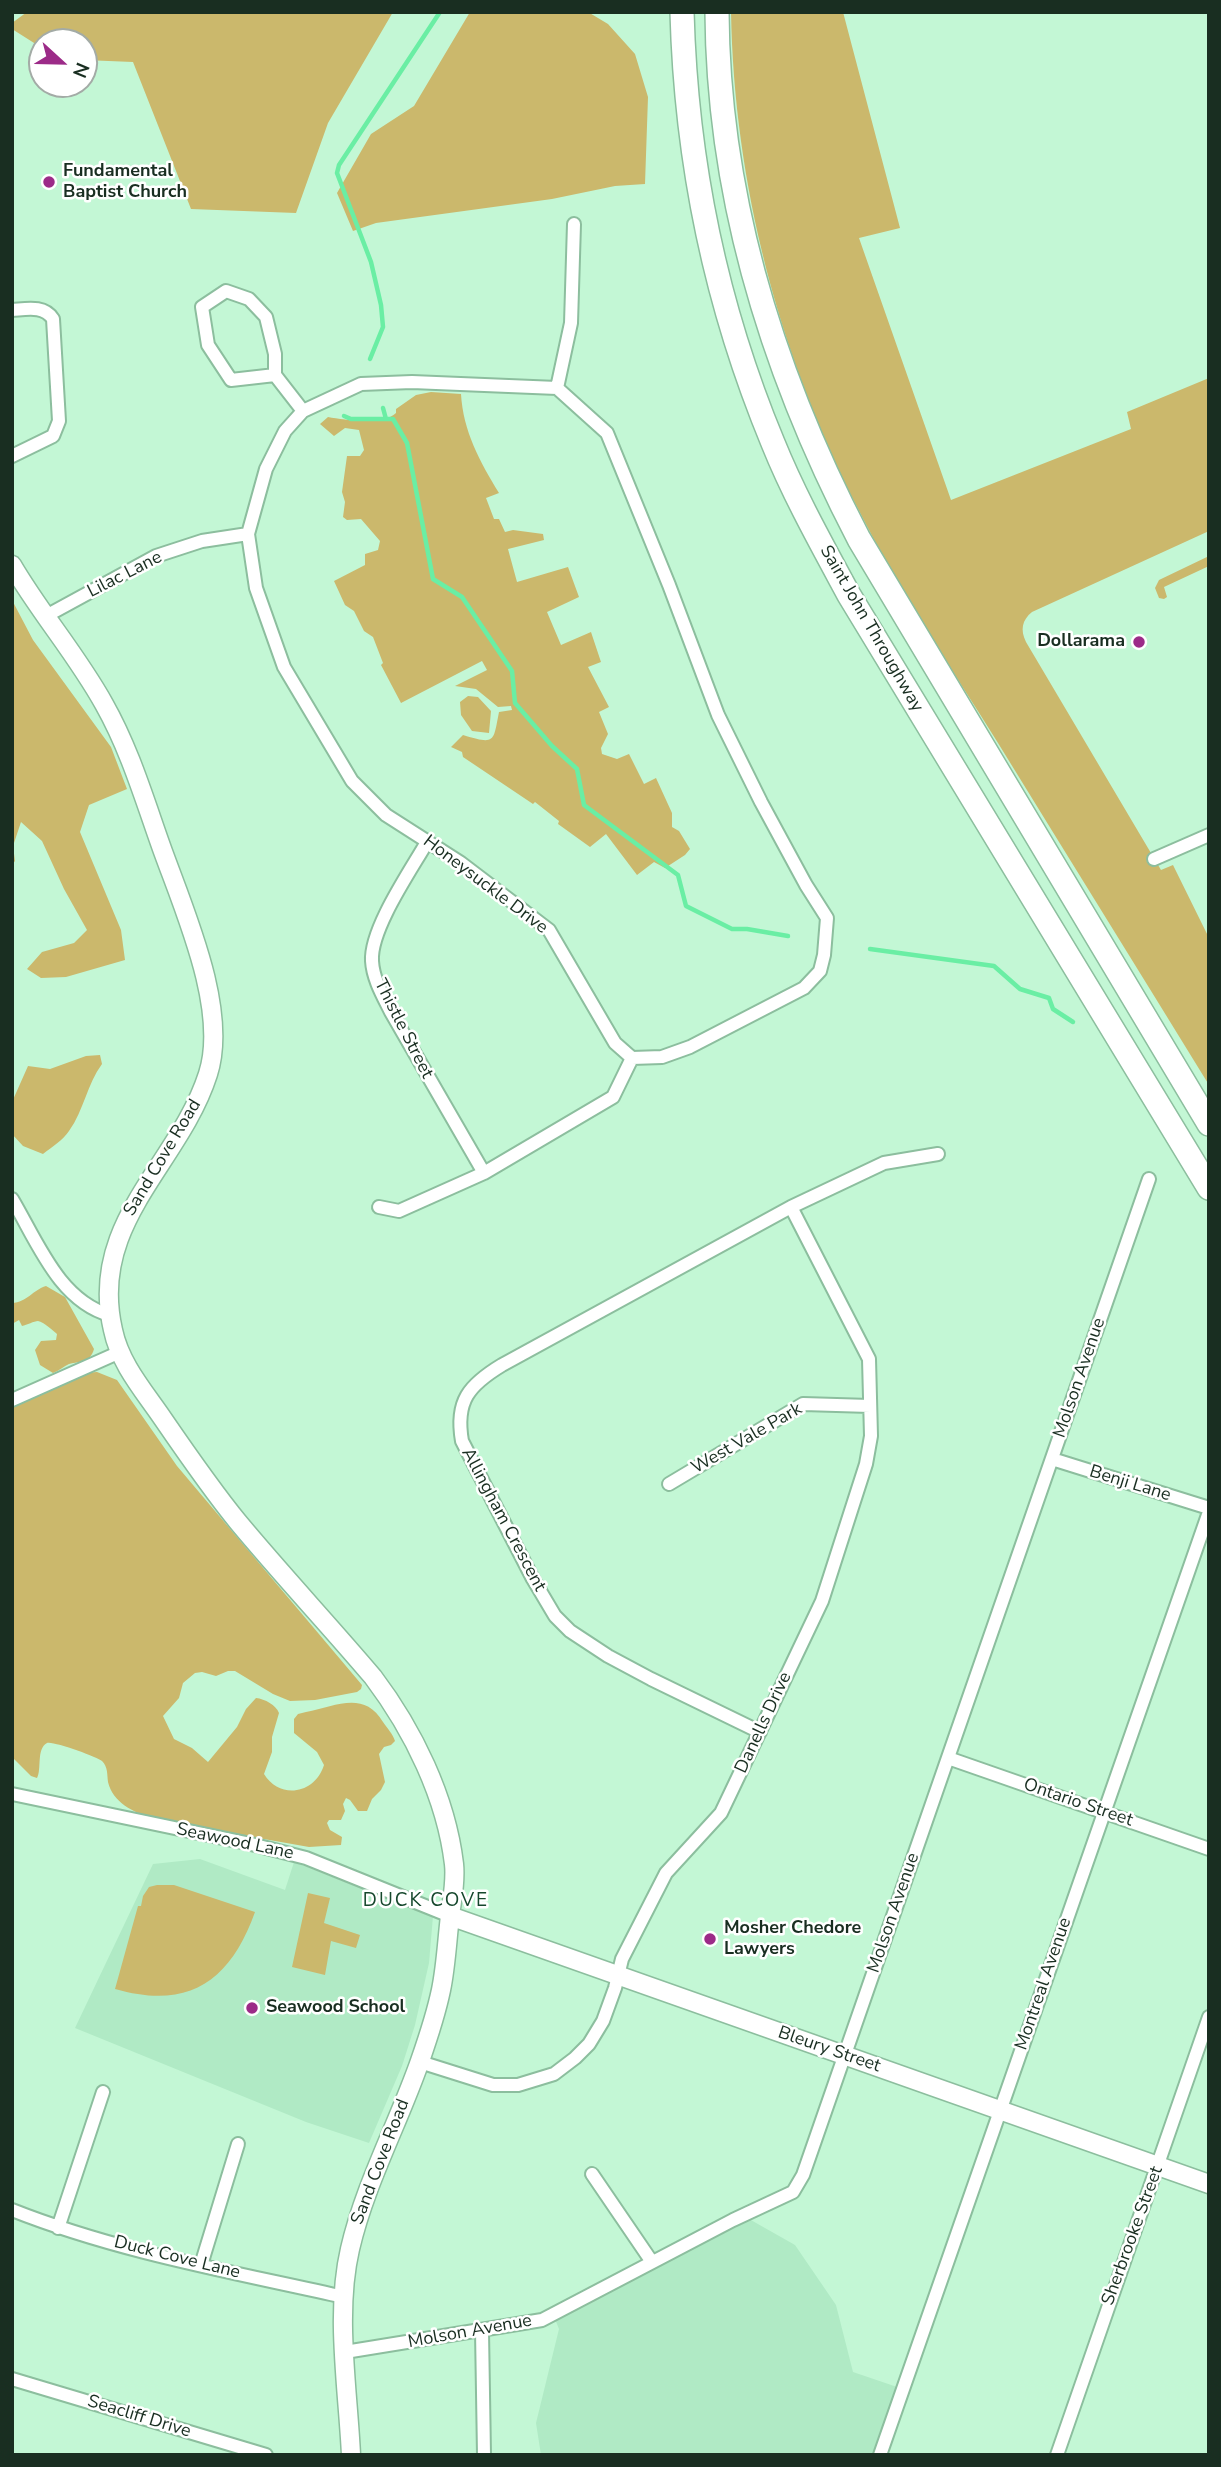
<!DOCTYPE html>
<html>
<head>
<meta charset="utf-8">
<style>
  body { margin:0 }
  #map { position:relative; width:1221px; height:2467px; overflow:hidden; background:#c3f7d5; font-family:"Nunito Sans",sans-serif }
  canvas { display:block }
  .frame { position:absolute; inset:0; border:14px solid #192e21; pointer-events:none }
  .north { position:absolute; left:28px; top:28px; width:70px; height:70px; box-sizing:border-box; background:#fff; border:2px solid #a3aba6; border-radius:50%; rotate:112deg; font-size:19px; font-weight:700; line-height:28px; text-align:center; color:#192e21 }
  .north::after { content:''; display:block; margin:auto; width:24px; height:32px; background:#9c2b88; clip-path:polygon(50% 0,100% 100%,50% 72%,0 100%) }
</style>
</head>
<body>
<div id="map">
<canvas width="1221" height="2467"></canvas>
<div class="frame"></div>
<div class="north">N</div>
</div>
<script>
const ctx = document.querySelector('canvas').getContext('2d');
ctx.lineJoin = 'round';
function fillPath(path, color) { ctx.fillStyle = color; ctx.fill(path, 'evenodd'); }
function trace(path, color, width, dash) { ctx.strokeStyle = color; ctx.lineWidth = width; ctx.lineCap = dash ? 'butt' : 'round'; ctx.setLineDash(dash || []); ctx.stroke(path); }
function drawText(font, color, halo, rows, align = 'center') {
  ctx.font = font + ' "Nunito Sans",sans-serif'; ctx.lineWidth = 5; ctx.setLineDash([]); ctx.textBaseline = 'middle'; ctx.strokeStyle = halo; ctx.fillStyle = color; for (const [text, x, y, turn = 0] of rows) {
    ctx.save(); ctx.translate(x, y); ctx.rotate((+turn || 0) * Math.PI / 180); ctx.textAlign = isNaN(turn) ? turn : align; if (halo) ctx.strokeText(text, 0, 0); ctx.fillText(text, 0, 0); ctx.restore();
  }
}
const built = new Path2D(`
  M200,1859L285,1890L294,1862L433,1916L429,1963L415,2025L402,2066L369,2143L306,2122L75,2028L153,1864Z
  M742,2215L795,2245L836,2305L853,2372L903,2389L880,2455H541L536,2423L559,2329L553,2314Z`);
const green = new Path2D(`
  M27,12H393L328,123L296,213L191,209L133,62L84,60V42H42V48L12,29V23Z
  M470,12H588L608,24L635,54L648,97L645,184L615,186L552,199L376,223L353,231L337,193L371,134L414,106Z
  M731,12H843L900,228L859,238L951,500L1131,429L1127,412L1209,378V531L1032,612C1022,620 1020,630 1026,642L1161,870L1173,865L1209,938V1085C1139,971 1068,857 998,743C950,666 898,589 857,507C779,355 734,184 731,12Z
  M431,392L461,394C463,431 480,462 499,493L486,498L494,519H499L505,532L513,530L543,534L544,540L508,549L517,582L568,567L579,597L547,612L561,645L591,632L601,662L588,667L609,707L599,712L608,734L601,748L602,754L617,759L629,754L644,784L656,778L672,813V827L679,831L690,849L685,855L665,868L654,862L637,875L606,834L590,847L558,824L559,821L535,802L533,804L463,757L462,752L451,747L463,735C496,745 493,742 499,712L512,710L511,706L498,707L476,689L455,686L487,670L482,661L401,703L381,665L383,663L373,637L364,631L354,611L345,605L334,581L365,565V554L378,550L380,541L361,519L347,520L343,517L345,502L342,492L347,456H360L364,450L359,430L345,428L334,436L320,424L328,417C345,420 383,426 396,413V409L416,395Z
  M1209,556V566L1164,587L1167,597L1164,599L1159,598L1155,588L1159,580Z
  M12,600L33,640L111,747L127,789L89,805L80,832L121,930L125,960L66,977L41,978L27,969L42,952L74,943L87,930L64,889L42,841L21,822L13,846L15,861L12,865Z
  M468,696L478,697L491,711L489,733L472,731L461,715L460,702Z
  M100,1055L102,1064C87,1084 84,1110 69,1131C63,1140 52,1147 43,1154L23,1146L12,1134V1102L28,1066L50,1069L86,1056Z
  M46,1286L65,1297L94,1349C90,1363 81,1361 69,1364C64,1366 59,1371 53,1373L40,1365L35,1350L41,1341L56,1340L57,1334C53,1331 44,1322 38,1321C34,1321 27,1325 22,1326L19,1320L12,1324V1303C27,1302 33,1290 46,1286Z
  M97,1372L117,1380L177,1466L362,1685L361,1689L357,1692L315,1700L290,1701L273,1694L235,1671H228L216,1676L202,1672L195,1673L183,1683L179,1698L163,1716L174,1739L192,1748L208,1762L237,1727L246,1709L256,1698C265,1699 276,1705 279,1713L272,1737V1752L264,1774C280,1800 315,1794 324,1765L317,1752L294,1733V1719L298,1714L306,1712C336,1706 364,1690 383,1722C387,1728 393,1734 395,1741L391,1745L384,1747L379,1754L385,1782L381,1790L372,1799L367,1811H358L350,1800L346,1798L343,1804L345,1811L341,1820H329L327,1823L330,1830L342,1837L341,1845L309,1847L151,1819C133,1811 113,1803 108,1782C107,1774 108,1767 102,1761C98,1757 51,1740 47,1743C36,1749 42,1769 37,1778L31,1776L12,1757V1405L84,1373Z
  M157,1885H174L255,1912C230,1982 188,2010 115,1989L138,1906H141L143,1896L149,1887Z
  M308,1893L330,1898L324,1923L360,1935L356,1948L331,1941L325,1975L292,1967Z`);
const stream = new Path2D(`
  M370,359L383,327L381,305L371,262L337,173L339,165L440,12
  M383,408L386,419
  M344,416L351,419H393L407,443L433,579L462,597L512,671L515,703L552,746L577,769L584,805L678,875L686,906L732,929H747L788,936
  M870,949L994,966L1020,989L1049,998L1053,1009L1073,1022`);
const street = new Path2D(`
  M12,310C27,309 44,305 53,319L59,421L53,436L12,456
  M275,375L231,380L208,345L202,307L226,291L249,299L266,317L275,354V375L303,411
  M412,382L557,388L607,433L669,585L718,715L761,802L806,885L827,918L824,955L820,971L804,988L690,1047L662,1057L632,1058L615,1043L549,930L461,863L386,815L352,781L284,667L256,588L248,534L266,469L285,431L303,411L361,384Z
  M557,388L571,323L574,224
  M46,616L156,556L202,541L248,534
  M427,842C411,870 370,929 372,961C373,979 383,996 391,1012L484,1173
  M1154,859L1209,835
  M12,1199C37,1241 59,1301 110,1315
  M379,1207L399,1211L484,1173L613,1097L632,1058
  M12,1400L120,1352
  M1052,1459L1209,1508
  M669,1484L803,1404L870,1406
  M760,1732L651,1679L608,1656L570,1631L555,1616L533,1579L462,1441C455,1401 469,1385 502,1365L791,1207L884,1163L938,1154
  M948,1758L1209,1849
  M12,1794L251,1844L306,1858L450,1916
  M420,2062L493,2085H518L554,2074L575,2058L589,2044L603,2021L615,1988L622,1959L666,1873L721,1813L822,1601L866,1464L871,1436L869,1359L791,1207
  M592,2174L652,2262
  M12,2210C118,2252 233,2272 344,2297
  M58,2228L103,2092
  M201,2265L238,2144
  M482,2331L484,2455
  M345,2352L542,2320L733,2220L793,2192L803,2175L1149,1179
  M12,2379L266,2455
  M880,2455L1209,1512
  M1057,2455L1209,2017`);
const secondary = new Path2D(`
  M12,565C40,613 77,655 104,704C129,748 144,798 161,846C183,908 229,1009 208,1074C179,1165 88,1222 113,1330C120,1364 144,1391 163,1419C187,1454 211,1489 238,1522C282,1575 329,1625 373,1677C413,1730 446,1797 454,1864C456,1882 452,1899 450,1916C447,1941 446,1966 441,1990C436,2014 428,2038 420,2061C398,2124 365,2184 350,2249C335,2313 348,2390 351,2455
  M450,1916L1209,2184`);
const highway = new Path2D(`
  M682,12C686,161 716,306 773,443C794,495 822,545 849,595L1209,1188
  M717,12C718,197 774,376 859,539L1209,1124`);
const markers = [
  [49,182,7,"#9c2b88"],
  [1139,642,7,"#9c2b88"],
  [710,1939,7,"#9c2b88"],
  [252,2008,7,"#9c2b88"]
];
const poiNames = [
  ["Fundamental",63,172],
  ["Baptist Church",63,193],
  ["Dollarama",1125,642,"right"],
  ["Mosher Chedore",724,1929],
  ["Lawyers",724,1950],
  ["Seawood School",266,2008]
];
const streetNames = [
  ["Lilac Lane",125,575,-27],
  ["Saint John Throughway",871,629,60],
  ["Honeysuckle Drive",485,885,37],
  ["Thistle Street",403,1029,63],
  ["Sand Cove Road",163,1158,-59],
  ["Molson Avenue",1080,1378,-71],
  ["West Vale Park",747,1439,-30],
  ["Benji Lane",1130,1484,17],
  ["Allingham Crescent",503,1520,62],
  ["Danells Drive",764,1723,-65],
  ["Ontario Street",1078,1803,19],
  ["Seawood Lane",235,1842,12],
  ["Molson Avenue",894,1913,-71],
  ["Montreal Avenue",1044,1984,-71],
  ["Bleury Street",829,2050,19],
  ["Sand Cove Road",381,2162,-69],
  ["Sherbrooke Street",1133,2236,-70],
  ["Duck Cove Lane",177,2258,14],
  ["Molson Avenue",470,2332,-10],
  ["Seacliff Drive",139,2417,17]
];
const neighbourhoodNames = [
  ["DUCK COVE",426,1901]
];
fillPath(built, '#b0eac5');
fillPath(green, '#cbb86c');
trace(stream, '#6aeea4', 4.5);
trace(street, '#8cbe9e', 16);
trace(secondary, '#8cbe9e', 21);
trace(highway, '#8cbe9e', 26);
trace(street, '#fff', 12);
trace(secondary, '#fff', 18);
trace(highway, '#fff', 23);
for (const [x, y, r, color] of markers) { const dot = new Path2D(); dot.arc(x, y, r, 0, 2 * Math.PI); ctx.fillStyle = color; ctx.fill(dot); trace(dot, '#fff', 2.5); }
drawText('bold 18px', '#192e21', '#fff', poiNames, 'left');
drawText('18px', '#192e21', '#fff', streetNames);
ctx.letterSpacing = '2px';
drawText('19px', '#16482d', '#fff', neighbourhoodNames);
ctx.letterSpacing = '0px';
</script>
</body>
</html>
